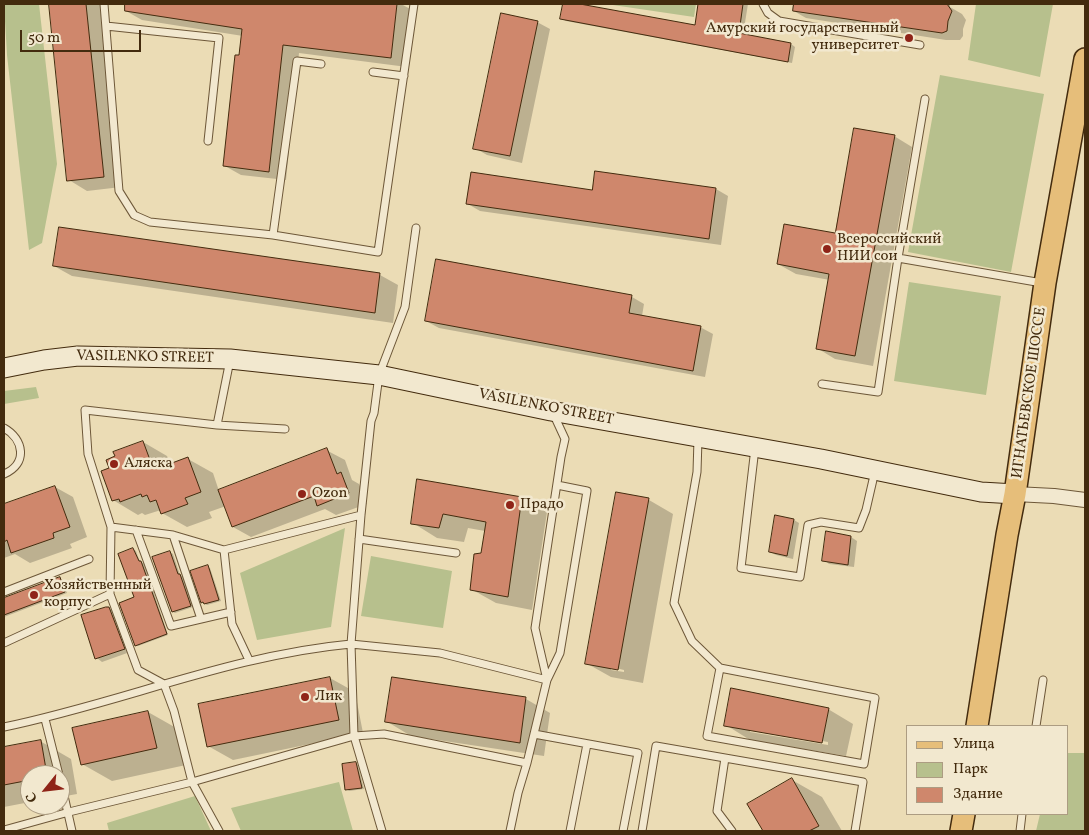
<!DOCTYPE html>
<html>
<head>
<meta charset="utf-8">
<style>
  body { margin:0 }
  #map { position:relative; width:1089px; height:835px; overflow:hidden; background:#ebdcb5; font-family:Vollkorn,serif }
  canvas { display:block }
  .frame { position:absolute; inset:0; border:5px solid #432b0e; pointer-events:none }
  .legend { position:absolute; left:906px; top:725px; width:162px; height:90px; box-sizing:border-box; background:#f2e8cf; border:1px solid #ac9c82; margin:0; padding:6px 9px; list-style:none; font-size:15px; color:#432b0e }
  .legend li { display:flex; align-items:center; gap:10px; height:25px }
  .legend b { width:25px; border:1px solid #ac9c82 }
  .north { position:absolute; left:20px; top:765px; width:50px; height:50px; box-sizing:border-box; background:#f2e8cf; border:1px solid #ac9c82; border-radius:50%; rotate:241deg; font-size:14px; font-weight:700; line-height:20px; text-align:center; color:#432b0e }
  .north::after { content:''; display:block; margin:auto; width:18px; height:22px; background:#8f2418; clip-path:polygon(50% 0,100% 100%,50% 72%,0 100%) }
  .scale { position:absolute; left:20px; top:30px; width:121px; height:22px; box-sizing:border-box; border:2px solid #432b0e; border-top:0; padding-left:6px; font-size:15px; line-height:18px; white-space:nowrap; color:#432b0e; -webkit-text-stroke:4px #f2e8cf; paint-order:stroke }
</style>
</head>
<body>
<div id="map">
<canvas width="1089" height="835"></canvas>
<div class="frame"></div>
<ul class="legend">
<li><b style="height:6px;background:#e6be7a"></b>Улица</li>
<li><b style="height:14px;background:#b7c08d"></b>Парк</li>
<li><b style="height:14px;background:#cf876c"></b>Здание</li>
</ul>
<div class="north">С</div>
<div class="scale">50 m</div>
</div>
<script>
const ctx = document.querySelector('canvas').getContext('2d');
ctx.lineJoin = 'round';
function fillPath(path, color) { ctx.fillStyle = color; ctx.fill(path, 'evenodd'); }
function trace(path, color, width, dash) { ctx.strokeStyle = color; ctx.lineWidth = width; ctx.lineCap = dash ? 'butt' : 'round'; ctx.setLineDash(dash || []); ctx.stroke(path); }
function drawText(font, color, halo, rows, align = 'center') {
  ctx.font = font + ' Vollkorn,serif'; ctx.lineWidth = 5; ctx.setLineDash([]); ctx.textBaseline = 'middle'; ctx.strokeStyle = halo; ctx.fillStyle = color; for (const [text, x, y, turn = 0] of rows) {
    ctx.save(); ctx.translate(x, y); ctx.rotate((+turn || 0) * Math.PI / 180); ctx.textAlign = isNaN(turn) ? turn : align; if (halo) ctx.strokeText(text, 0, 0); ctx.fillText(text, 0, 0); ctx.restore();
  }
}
const green = new Path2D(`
  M4,4H39L57,164L42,243L29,250L7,55Z
  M606,4H696L694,17Z
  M976,4H1053L1040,77L968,60Z
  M940,75L1044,94L1011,272L908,252Z
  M909,282L1001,296L986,395L894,381Z
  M36,387L39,398L4,404V391Z
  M345,528L331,627L257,640L240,573Z
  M371,556L452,571L443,628L361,616Z
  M1068,753H1085V831H1036L1040,814H1068Z
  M339,782L353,831H241L231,808Z
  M195,796L211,831H109L107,823Z`);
const shadow = new Path2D(`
  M50,4H103L121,187L87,191L69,180Z
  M127,4H401L414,11L407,67L299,53L286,180L241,175L225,166L243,36L142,20L126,11Z
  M564,4H573L696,27L699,4H748L743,35L791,44L795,47L792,63L566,21L561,18Z
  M793,4H950V7L962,14L966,20L963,29V36L960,40H946L806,18L792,10Z
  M537,22L550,29L522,163L487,155L475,148Z
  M894,136L912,147L873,366L835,359L817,348L830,280L796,274L778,264L836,235Z
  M596,172L716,189L728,196L721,245L480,211L468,204L593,191Z
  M60,228L380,275L398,285L393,323L72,276L54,266Z
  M632,297L644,304L642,316L700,327L713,334L705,377L439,328L426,321Z
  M143,442L167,456L171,465L188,459L213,473L219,491L326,450L345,460L352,480L359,484L367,504L336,515L325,509L251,537L233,527L226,506L209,512L212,518L187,527L162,513L161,510L145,515L142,513L138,515L113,500L110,469Z
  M419,480L522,498L547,512L532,610L496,603L471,589L482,554L485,531L468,528L464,542L437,538L413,523Z
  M55,487L73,497L87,537L70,544L72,548L30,563L15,554L4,558V505Z
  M617,494L649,500L673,514L643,683L611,677L586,663ZM611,667L624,670V672L611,670Z
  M794,520L799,523L793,559L776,555L770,552Z
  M827,533L851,537L857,541L854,567L829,564L824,560Z
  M133,549L136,551L140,562L144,563L168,635L138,646L136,645V597Z
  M170,552L173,554L180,575L183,577L193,607L175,613L173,612Z
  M207,567L210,568L221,601L207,605L202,602Z
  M59,579L62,580L67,593L4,617V600Z
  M109,608L115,611L130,652L102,662L97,658Z
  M330,678L355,692L363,733L233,760L208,746Z
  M526,699L550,713L544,756L411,736L386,721Z
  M828,709L853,724L846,756L750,740L726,725ZM750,729L828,742V745L750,732Z
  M148,712L178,729L186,765L112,781L82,764Z
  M40,741L71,759L77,794L60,797V775H30V802L4,807V748Z
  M356,763L358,765L364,789L349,791L347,789Z
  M792,780L822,797L842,831H764L748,804Z`);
const building = new Path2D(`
  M49,4H86L104,177L67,181Z
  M125,4H397L391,58L283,45L269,172L223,166L235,55H239L242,29L125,11Z
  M563,4H580L695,25L698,4H743L739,33L791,43L788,62L560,19Z
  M794,4H947L952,11L948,21L947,31L942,33L793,11Z
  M501,13L538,21L510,156L473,149Z
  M854,128L895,135L855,356L816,349L829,274L777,264L784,224L835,233Z
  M595,171L716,188L709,239L466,204L471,172L592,190Z
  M59,227L380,273L375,313L53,266Z
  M436,259L632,295L629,313L701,326L693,371L425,321Z
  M143,441L150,460L156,458L158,463L163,461L164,466L188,457L201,492L185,498L188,504L161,514L156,500L150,502L147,495L142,497L141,494L120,502L119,499L112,501L101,471L109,468L106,460L115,456L113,452Z
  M327,448L337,474L341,472L349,493L317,506L314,496L232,527L218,490Z
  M417,479L522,497L508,597L470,590L474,554L481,553L486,522L443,514L439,528L411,524Z
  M55,486L70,527L53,533L54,538L11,553L7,540L4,542V504Z
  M616,492L649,498L618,670L585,664Z
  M775,515L794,519L787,556L769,552Z
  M826,531L851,536L848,565L822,561Z
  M133,548L139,561H141L167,634L135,646L119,603L134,597L118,554Z
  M170,551L178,574H180L191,606L172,612L152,557Z
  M208,565L219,600L204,604L203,602L201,603L190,571Z
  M60,577L65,592L4,615V598Z
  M106,607H109L125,649L95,659L81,615Z
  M330,677L339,720L207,747L198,704Z
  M392,677L526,697L520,743L385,722Z
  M731,688L829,708L822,743L724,726Z
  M148,711L157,748L81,765L72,728Z
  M41,740L47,775H30V780L4,785V747Z
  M356,762L362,788L345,790L342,764Z
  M792,778L819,826L809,831H763L747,804Z`);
const lane = new Path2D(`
  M104,4L119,191L134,215L150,222L273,235L378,252L414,4
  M763,4L768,13L779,21L920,45
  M106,26L219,38L208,141
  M373,72L404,76
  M416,228L405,307L379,375L374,413L371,421L361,515L351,644L440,653L547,680L535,628L561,457L565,439L553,413
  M273,235L297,61L321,64
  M898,258L925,99
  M230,360L217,425L85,410L88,454L111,527L173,535L224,550L361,515
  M822,384L878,392L898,258L1042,283
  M217,425L285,429
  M4,428C24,439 28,464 4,474
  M698,439L697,472L674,603L692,641L720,668L875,698L864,764L707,736L720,668
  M755,448L741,568L800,577L808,525L821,522L859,528L866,510L875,471
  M136,530L171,626L231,612
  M173,535L201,619
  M359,539L456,553
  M224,550L232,624L249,660
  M4,592L89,559
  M110,594L138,670L164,684L174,711L192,782L354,736L382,831
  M4,643L110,594L111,527
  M45,719L59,775
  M1036,726L1043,680
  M4,727C121,703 231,655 351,644L354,736L384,734L527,763L547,680L560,653L587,491L557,485
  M534,734L638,753L623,831
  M725,758L717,811L732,831
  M60,778L72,831
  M4,830L69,812L192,782L219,831
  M510,831L518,793L527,763
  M570,831L587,744
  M642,831L656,746L863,782L855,831
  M1020,831L1022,814`);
const street = new Path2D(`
  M1015,494L1054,496L1085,500`);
const secondary = new Path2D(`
  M4,368L44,360L78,356L230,359L379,375L551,411L821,459L981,492L1015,494`);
const primary = new Path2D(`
  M977,726L1007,535L1015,494L1045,283L1085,59
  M961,831L964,814`);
const markers = [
  [909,38,5,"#8f2418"],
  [827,249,5,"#8f2418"],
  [114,464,5,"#8f2418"],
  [302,494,5,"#8f2418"],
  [510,505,5,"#8f2418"],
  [34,595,5,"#8f2418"],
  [305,697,5,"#8f2418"]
];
const poiNames = [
  ["Амурский государственный",899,29,"right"],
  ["университет",899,46,"right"],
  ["Всероссийский",837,240],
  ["НИИ сои",837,257],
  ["Аляска",124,464],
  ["Ozon",312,494],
  ["Прадо",520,505],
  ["Хозяйственный",44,586],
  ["корпус",44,603],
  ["Лик",315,697]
];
const streetNames = [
  ["VASILENKO STREET",145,358,1],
  ["ИГНАТЬЕВСКОЕ ШОССЕ",1030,393,-82],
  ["VASILENKO STREET",546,408,11]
];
fillPath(green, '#b7c08d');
fillPath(shadow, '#0003');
fillPath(building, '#cf876c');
trace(building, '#432b0e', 1);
trace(lane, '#6d5738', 9);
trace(street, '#6d5738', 16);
trace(secondary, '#432b0e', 21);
trace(primary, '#432b0e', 24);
trace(lane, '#f2e8cf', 7);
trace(street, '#f2e8cf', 14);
trace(secondary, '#f2e8cf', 19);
trace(primary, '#e6be7a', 21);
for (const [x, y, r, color] of markers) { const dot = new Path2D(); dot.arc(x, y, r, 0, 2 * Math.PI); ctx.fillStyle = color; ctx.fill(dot); trace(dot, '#f2e8cf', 2); }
drawText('15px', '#432b0e', '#f2e8cf', poiNames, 'left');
drawText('15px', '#432b0e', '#f2e8cf', streetNames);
</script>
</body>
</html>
